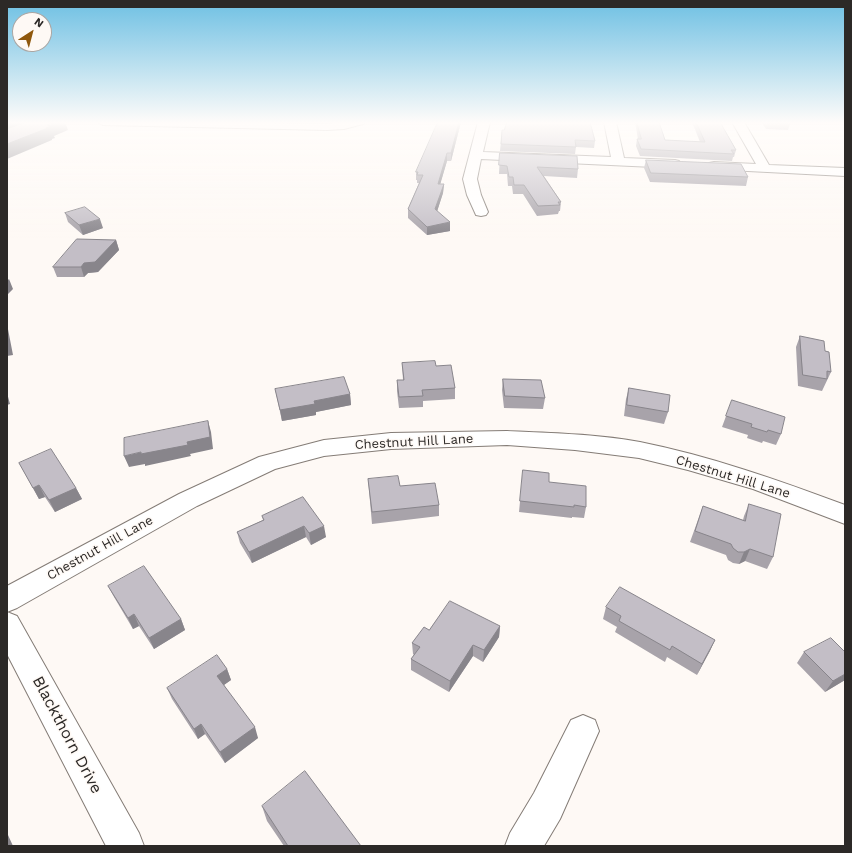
<!DOCTYPE html>
<html>
<head>
<meta charset="utf-8">
<style>
  body { margin:0 }
  #map { position:relative; width:852px; height:853px; overflow:hidden; background:#fef9f5; font-family:"Work Sans",sans-serif }
  canvas { display:block }
  .frame { position:absolute; inset:0; border:8px solid #2c2927; pointer-events:none }
  .north { position:absolute; left:12px; top:12px; width:40px; height:40px; box-sizing:border-box; background:#fef9f5; border:1px solid #aaa6a3; border-radius:50%; rotate:36deg; font-size:11px; font-weight:700; line-height:16px; text-align:center; color:#2c2927 }
  .north::after { content:''; display:block; margin:auto; width:14px; height:18px; background:#8f580d; clip-path:polygon(50% 0,100% 100%,50% 72%,0 100%) }
</style>
</head>
<body>
<div id="map">
<canvas width="852" height="853"></canvas>
<div class="frame"></div>
<div class="north">N</div>
</div>
<script>
const ctx = document.querySelector('canvas').getContext('2d');
ctx.lineJoin = 'round';
function trace(path, color, width, dash) { ctx.strokeStyle = color; ctx.lineWidth = width; ctx.lineCap = dash ? 'butt' : 'round'; ctx.setLineDash(dash || []); ctx.stroke(path); }
function fillPath(path, color) { ctx.fillStyle = color; ctx.fill(path, 'evenodd'); }
function drawText(font, color, halo, rows, align = 'center') {
  ctx.font = font + ' "Work Sans",sans-serif'; ctx.lineWidth = 3; ctx.setLineDash([]); ctx.textBaseline = 'middle'; ctx.strokeStyle = halo; ctx.fillStyle = color; for (const [text, x, y, turn = 0] of rows) {
    ctx.save(); ctx.translate(x, y); ctx.rotate((+turn || 0) * Math.PI / 180); ctx.textAlign = isNaN(turn) ? turn : align; if (halo) ctx.strokeText(text, 0, 0); ctx.fillText(text, 0, 0); ctx.restore();
  }
}
const minor = new Path2D(`
  M97,122L327,124L365,122L363,124L344,129L327,130L103,125Z
  M478,122H490L483,152L611,157L604,122H616L624,158L675,160L679,161L681,164L679,167L675,168L481,159L477,179L481,195L488,212L486,215L481,216L476,215L467,195L463,179Z
  M732,122H744L769,165L845,168V176L709,169L708,166L709,163L714,162L756,164Z
  M507,431C551,433 596,434 640,442C710,456 778,480 845,505V524L753,489L688,470L639,458L575,450L507,445L391,449L324,456L275,469L197,506L17,608L7,612V586L179,494L259,457L324,440L391,433Z
  M7,612L17,616L139,833L144,846H106L7,654Z
  M583,715L595,720L599,731L560,819L544,846H505L510,833L534,793L571,720Z`);
const wall = new Path2D(`
  M461,122L451,161H447L440,184H444L443,193L437,211L450,231L427,235L408,218V209L419,183H417V180H416V172Z
  M635,122H659L665,140L700,142L692,122H720L736,150L734,157H733L732,161L640,156L636,146L637,139H638Z
  M761,122H789L790,124L788,130L766,129Z
  M502,130L595,141L594,148L576,147L575,154L500,151Z
  M500,153L578,169L577,178L544,176L561,202L560,211H559L558,214L537,216L523,194H513L512,186H508L507,174H499Z
  M646,160L748,177L746,186L650,182L644,168Z
  M65,213L103,228L83,235L68,222Z
  M116,240L119,250L98,272L88,273L84,277H57L53,267Z
  M800,336L825,351L831,372L822,391L798,386L796,347Z
  M402,363L436,366L455,388V399L423,401V407L399,408L397,391V380H403Z
  M503,379L545,398L543,409L504,408L502,390Z
  M629,388L668,412L664,424L624,416L626,399Z
  M275,389L350,394L351,405L316,412V415L282,421Z
  M732,400L781,434L776,445L763,441L762,443L747,438L748,435L722,427Z
  M19,463L76,488L82,499L55,512L45,497L39,499Z
  M523,470L549,482L586,507L584,518L572,517V518L519,512Z
  M368,479L400,486L439,505V516L372,524Z
  M303,497L326,537L311,545L306,537L252,563L240,543L237,532L263,520L262,516Z
  M749,504L773,557L767,569L745,561L739,564L733,563L728,560L726,555L690,542L703,506L743,520L744,516Z
  M108,586L181,619L185,630L154,649L139,626L133,629L114,597Z
  M606,607L715,640L697,675L667,657L665,662L615,632L617,627L603,619Z
  M500,626L499,637L483,662L473,656L449,692L411,670V659L414,655L413,654L412,643L429,630Z
  M804,652L845,680L825,692L797,663Z
  M227,669L231,680L224,685L258,738L225,763L205,734L198,739L172,699L167,688Z
  M262,806L361,846H284L267,821Z`);
const shadedWall = new Path2D(`
  M7,122H32L7,133Z
  M56,122H65L68,130L54,136L55,138L52,139V140L7,159V144Z
  M459,122H461L451,161V153Z
  M447,153V161L438,192V184Z
  M444,184L443,193L435,218V209Z
  M100,219L103,228L83,235L79,225Z
  M450,222V231L427,235V227Z
  M116,240L119,250L98,272L88,273L84,277L81,267L84,263Z
  M9,279L13,289L7,295V281Z
  M7,324L13,355L7,356Z
  M7,393L10,404L7,405Z
  M350,394L351,405L316,412V415L282,421L280,410L314,401Z
  M208,421L211,432L213,449L190,454L191,456L145,466V464L129,467L124,456L187,442Z
  M39,485L45,497L39,499L33,488Z
  M76,488L82,499L55,512L49,500Z
  M304,526L306,537L252,563L249,552Z
  M324,526L326,537L311,545L309,533Z
  M750,549L745,561L739,564L744,552Z
  M134,614L139,626L133,629L128,618Z
  M181,619L185,630L154,649L149,638Z
  M500,626L499,637L483,662L484,650Z
  M715,640L710,651L697,675L702,664Z
  M473,645V656L449,692L450,681Z
  M227,669L231,680L221,687L217,676Z
  M845,674V680L825,692L833,681Z
  M201,724L205,734L198,739L194,729Z
  M255,727L258,738L225,763L220,752Z
  M7,834L8,835L13,846H7Z`);
const building = new Path2D(`
  M27,122H56L47,125L51,126L46,128H48L7,144V129Z
  M438,122H459L451,153H447L438,184H444L435,209L450,222L427,227L408,209L423,175H417L418,172H416Z
  M507,122H590L595,141L575,140L576,147L501,144L502,130H504Z
  M637,122H659L665,140L705,142L696,122H720L736,150H731L734,154L641,149L637,139H641Z
  M768,122H789L790,124L768,123Z
  M500,153L577,156L578,169L537,167L561,202H558L560,205L538,206L524,185H514L513,177H509L507,166L499,165Z
  M646,160L741,164L748,177L651,173Z
  M85,207L100,219L79,225L65,213Z
  M77,239L116,240L95,262L84,263L81,267H53Z
  M800,336L824,341L825,351L829,352L831,372L827,371V379L803,375Z
  M435,361L436,366L451,365L455,388L422,390L423,396L399,397L397,380H404L402,363Z
  M344,377L350,394L314,401L315,404L280,410L275,389Z
  M503,379L541,380L545,398L505,396Z
  M629,388L670,395L668,412L627,405Z
  M732,400L785,417L781,434L768,430L767,432L751,427L752,424L726,416Z
  M208,421L210,437L187,442L188,445L141,454V452L124,456V438Z
  M51,449L76,488L49,500L39,485L33,488L19,463Z
  M523,470L549,473V482L586,486V507L574,505V507L520,501Z
  M398,476L400,486L435,483L439,505L372,512L368,479Z
  M303,497L324,526L309,533L304,526L249,552L237,532L264,520L262,516Z
  M749,504L781,514L773,557L750,549L744,552H738L733,548L731,544L695,531L703,506L745,521Z
  M144,566L181,619L149,638L134,614L128,618L108,586Z
  M620,587L715,640L702,664L672,646L670,650L619,621L621,616L606,607Z
  M450,601L500,626L484,650L473,645L450,681L411,659L420,647L412,643L424,627L429,630Z
  M831,638L845,652V674L833,681L804,652Z
  M217,655L227,669L217,676L255,727L220,752L201,724L194,729L167,688Z
  M305,771L361,846H288L262,806Z`);
const streetNames = [
  ["Chestnut Hill Lane",414,442,-3],
  ["Chestnut Hill Lane",733,477,17],
  ["Chestnut Hill Lane",100,548,-29]
];
const nearStreetnames = [
  ["Blackthorn Drive",67,735,62]
];
trace(minor, '#847c76', 2);
fillPath(minor, '#fff');
fillPath(wall, '#a8a3aa');
fillPath(shadedWall, '#88858b');
fillPath(building, '#c3bec6');
trace(building, '#88858b', 1);
const sky = ctx.createLinearGradient(0, 0, 0, 241);
sky.addColorStop(0, '#6ec0e3');
sky.addColorStop(0.51, '#fffcfa');
sky.addColorStop(1, '#fffcfa00');
ctx.fillStyle = sky;
ctx.fillRect(0, 0, 852, 241);
drawText('13px', '#2c2927', '#fef9f5', streetNames);
drawText('16px', '#2c2927', '#fef9f5', nearStreetnames);
</script>
</body>
</html>
